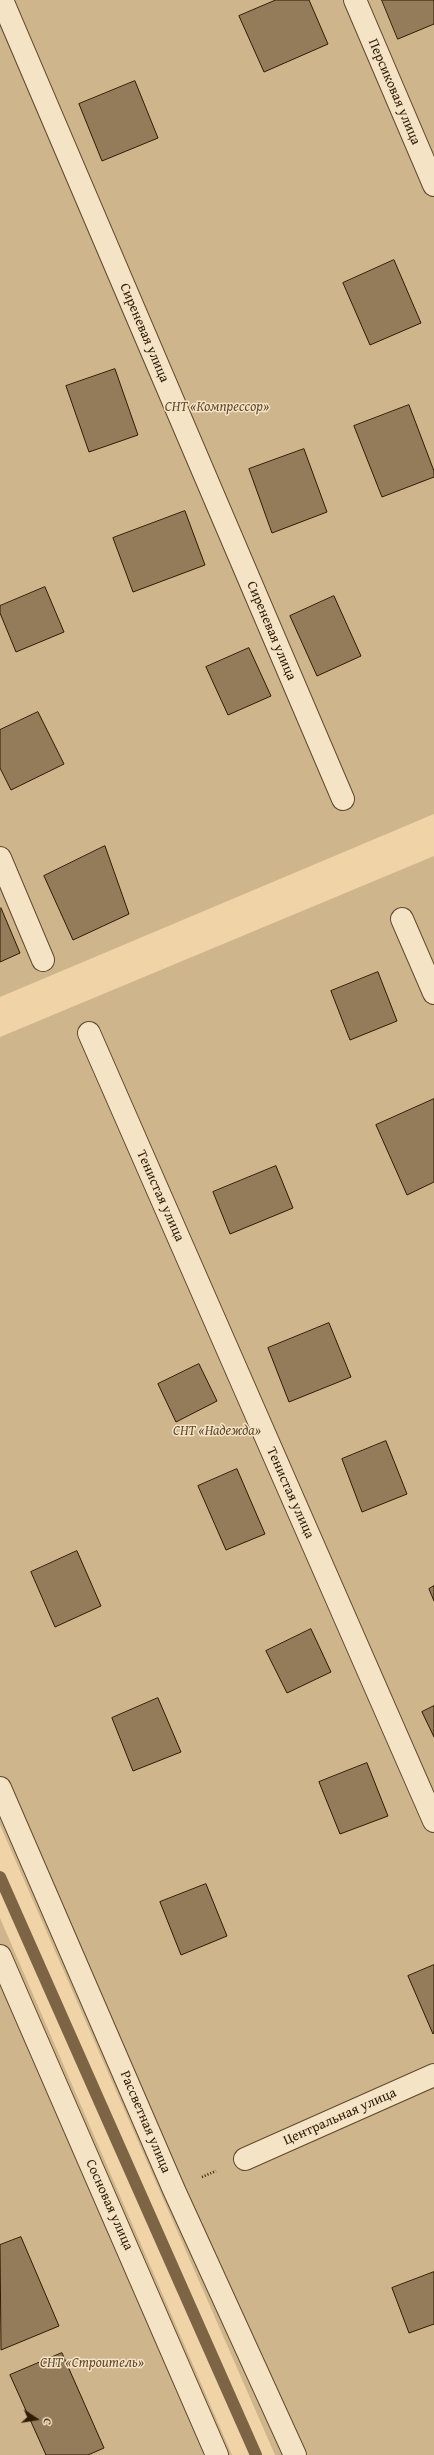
<!DOCTYPE html>
<html>
<head>
<meta charset="utf-8">
<style>
  body { margin:0 }
  #map { position:relative; width:434px; height:2455px; overflow:hidden; background:#f0d4a7; font-family:"Gentium Book Plus",serif }
  canvas { display:block }
  .north { position:absolute; left:16px; top:2399px; width:40px; height:40px; -webkit-text-stroke:3px #f5e3c6; paint-order:stroke; rotate:102deg; font-size:11px; font-weight:700; line-height:16px; text-align:center; color:#301b04 }
  .north::after { content:''; display:block; margin:auto; width:14px; height:18px; background:#301b04; clip-path:polygon(50% 0,100% 100%,50% 72%,0 100%) }
</style>
</head>
<body>
<div id="map">
<canvas width="434" height="2455"></canvas>
<div class="north">С</div>
</div>
<script>
const ctx = document.querySelector('canvas').getContext('2d');
ctx.lineJoin = 'round';
function fillPath(path, color) { ctx.fillStyle = color; ctx.fill(path, 'evenodd'); }
function trace(path, color, width, dash) { ctx.strokeStyle = color; ctx.lineWidth = width; ctx.lineCap = dash ? 'butt' : 'round'; ctx.setLineDash(dash || []); ctx.stroke(path); }
function drawText(font, color, halo, rows, align = 'center') {
  ctx.font = font + ' "Gentium Book Plus",serif'; ctx.lineWidth = 3; ctx.setLineDash([]); ctx.textBaseline = 'middle'; ctx.strokeStyle = halo; ctx.fillStyle = color; for (const [text, x, y, turn = 0] of rows) {
    ctx.save(); ctx.translate(x, y); ctx.rotate((+turn || 0) * Math.PI / 180); ctx.textAlign = isNaN(turn) ? turn : align; if (halo) ctx.strokeText(text, 0, 0); ctx.fillText(text, 0, 0); ctx.restore();
  }
}
const green = new Path2D(`
  M0,0H434V814L0,997Z
  M434,856V2455H275L0,1825V1037Z
  M0,1918L232,2455H0Z`);
const stream = new Path2D(`
  M0,1877L256,2455`);
const building = new Path2D(`
  M276,0H309L328,44L264,72L239,16Z
  M382,0H434V24L398,39Z
  M135,81L158,138L102,161L79,104Z
  M394,260L421,323L370,345L343,283Z
  M115,369L138,435L89,452L66,386Z
  M409,405L434,471V477L382,497L354,426Z
  M304,449L327,512L272,533L249,469Z
  M185,511L205,565L133,592L113,538Z
  M45,587L64,632L16,652L0,613V606Z
  M334,596L361,656L317,676L290,616Z
  M249,648L271,696L228,715L206,667Z
  M38,712L64,764L11,790L0,768V730Z
  M105,846L129,914L73,940L44,876Z
  M1,908L20,953L0,962V909Z
  M378,972L397,1021L350,1040L331,991Z
  M434,1099V1182L407,1195L376,1125Z
  M276,1166L293,1208L230,1234L213,1192Z
  M329,1323L351,1377L289,1402L268,1348Z
  M199,1364L217,1401L176,1422L158,1384Z
  M386,1441L407,1494L362,1512L342,1459Z
  M237,1469L265,1534L226,1550L198,1486Z
  M77,1551L101,1606L55,1627L31,1572Z
  M434,1586V1601L429,1589Z
  M311,1629L331,1672L287,1693L266,1651Z
  M158,1698L181,1752L133,1771L112,1718Z
  M434,1706V1737L422,1712Z
  M367,1763L388,1816L340,1834L319,1782Z
  M206,1884L227,1936L181,1955L160,1902Z
  M434,1965V2033L433,2034L408,1976Z
  M21,2237L59,2326L1,2350L0,2245Z
  M434,2272V2324L409,2333L392,2288Z
  M62,2353L104,2448L88,2455H46L10,2375Z`);
const path = new Path2D(`
  M202,2177L216,2171`);
const minor = new Path2D(`
  M2,0L343,799
  M355,0L434,185
  M0,858L43,960
  M402,919L434,993
  M89,1033L434,1821
  M0,1956L217,2455
  M245,2159L434,2075`);
const tertiary = new Path2D(`
  M0,1788L174,2190L295,2455`);
const streetNames = [
  ["Персиковая улица",394,92,67],
  ["Сиреневая улица",144,333,67],
  ["Сиреневая улица",271,631,67],
  ["Тенистая улица",160,1196,66],
  ["Тенистая улица",290,1493,66],
  ["Центральная улица",340,2117,-24],
  ["Рассветная улица",145,2122,67],
  ["Сосновая улица",109,2205,66]
];
const parkNames = [
  ["СНТ «Компрессор»",217,407],
  ["СНТ «Надежда»",217,1431],
  ["СНТ «Строитель»",92,2363]
];
fillPath(green, '#cfb58b');
trace(stream, '#7c6445', 12);
fillPath(building, '#947b59');
trace(building, '#301b04', 1);
trace(minor, '#60492d', 24);
trace(tertiary, '#60492d', 24);
trace(path, '#301b04', 2.5, [1, 2]);
trace(minor, '#f5e3c6', 22);
trace(tertiary, '#f5e3c6', 22);
drawText('14px', '#301b04', '#f5e3c6', streetNames);
drawText('italic 14px', '#60492c', '#f5e3c6', parkNames);
</script>
</body>
</html>
